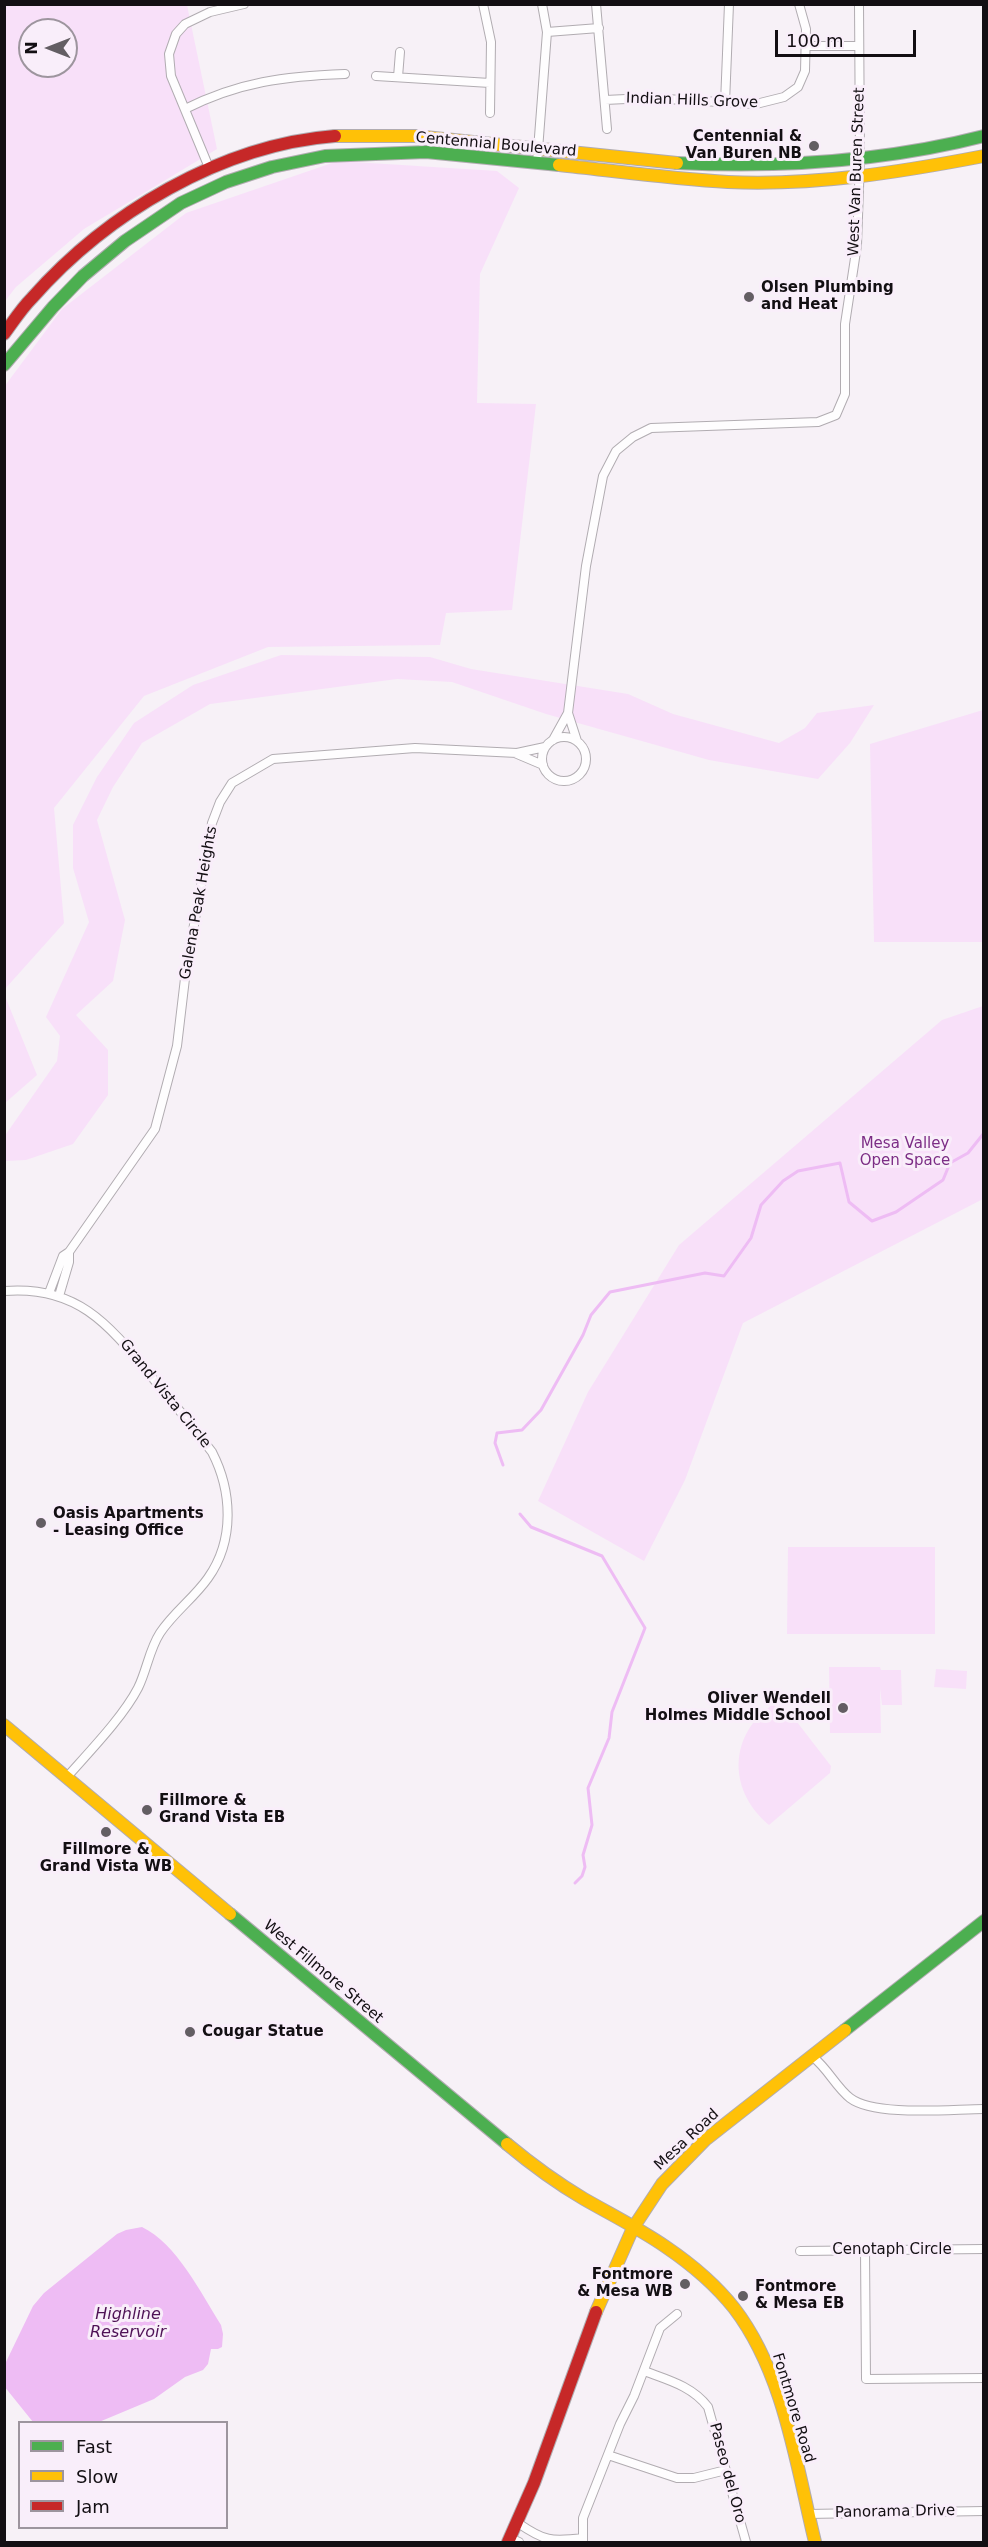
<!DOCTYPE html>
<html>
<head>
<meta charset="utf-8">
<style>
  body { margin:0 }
  #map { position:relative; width:988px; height:2547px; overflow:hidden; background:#f7f1f7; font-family:"DejaVu Sans",sans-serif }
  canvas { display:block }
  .frame { position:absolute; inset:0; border:6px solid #130f13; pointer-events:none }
  .legend { position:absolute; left:18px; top:2421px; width:210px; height:108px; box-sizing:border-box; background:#f9eefa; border:2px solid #9d959e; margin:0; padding:8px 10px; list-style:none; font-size:18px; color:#130f13 }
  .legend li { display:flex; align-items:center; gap:12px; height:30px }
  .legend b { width:30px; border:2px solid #9d959e }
  .north { position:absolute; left:18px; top:18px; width:60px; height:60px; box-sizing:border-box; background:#f9eefa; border:2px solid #9d959e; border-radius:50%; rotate:270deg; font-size:16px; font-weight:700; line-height:24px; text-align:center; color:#130f13 }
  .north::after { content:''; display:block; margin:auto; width:21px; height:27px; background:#635e63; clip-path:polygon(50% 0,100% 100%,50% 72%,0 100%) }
  .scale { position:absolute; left:775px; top:30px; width:141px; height:27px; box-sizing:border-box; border:3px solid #130f13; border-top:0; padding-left:8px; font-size:18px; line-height:21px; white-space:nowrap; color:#130f13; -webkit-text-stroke:4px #f9eefa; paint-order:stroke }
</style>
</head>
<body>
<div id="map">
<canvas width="988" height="2547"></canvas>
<div class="frame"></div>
<ul class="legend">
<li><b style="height:8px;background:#4caf50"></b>Fast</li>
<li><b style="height:8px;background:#ffc107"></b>Slow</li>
<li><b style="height:8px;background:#c62828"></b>Jam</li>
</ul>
<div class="north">N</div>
<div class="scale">100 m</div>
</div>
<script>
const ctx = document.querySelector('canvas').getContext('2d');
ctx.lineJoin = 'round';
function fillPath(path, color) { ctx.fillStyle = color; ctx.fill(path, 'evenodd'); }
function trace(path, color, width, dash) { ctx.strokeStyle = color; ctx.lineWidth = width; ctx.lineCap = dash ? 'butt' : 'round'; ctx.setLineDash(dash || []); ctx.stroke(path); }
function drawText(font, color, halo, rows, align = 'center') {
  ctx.font = font + ' "DejaVu Sans",sans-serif'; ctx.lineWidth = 6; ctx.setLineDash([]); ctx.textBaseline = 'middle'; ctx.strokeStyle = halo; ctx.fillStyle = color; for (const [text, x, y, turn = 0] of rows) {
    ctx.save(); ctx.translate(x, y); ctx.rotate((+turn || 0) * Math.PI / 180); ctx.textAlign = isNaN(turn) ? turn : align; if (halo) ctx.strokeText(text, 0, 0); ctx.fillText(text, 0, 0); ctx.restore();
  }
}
const green = new Path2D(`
  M5,5H187L217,149L84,229L16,287L5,301ZM30,30H66V66H30Z
  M338,161L497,171L519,188L480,274L477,403L536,404L512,610L446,613L440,645L268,647L144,696L54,808L64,923L5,989L4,387L62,309L186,213Z
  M281,655L430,657L471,669L628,694L673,714L779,743L805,728L817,713L874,705L850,743L818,779L709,760L546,714L452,682L397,679L210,704L142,743L113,787L97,820L125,920L113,981L76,1015L108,1050V1095L73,1144L26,1160L5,1161L4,1137L57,1061L60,1036L46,1017L89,922L73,868V825L97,777L134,723L193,685Z
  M983,710V942H874L870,744Z
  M5,996L37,1075L5,1103H4Z
  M983,1006V1199L743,1323L685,1480L644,1561L538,1501L588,1392L679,1245L942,1020Z
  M788,1547H935V1634H787Z
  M829,1667H880L881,1670H901L902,1705H882L880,1688L881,1733H830Z
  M936,1669L967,1671L966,1689L934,1687Z
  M780,1700L831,1766L830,1773L769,1825C725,1788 729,1729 780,1700Z`);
const water = new Path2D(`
  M142,2227C176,2243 201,2293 221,2325L223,2334L222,2347L218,2349H211L208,2364L203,2370L185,2377L154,2399L99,2422H33L4,2386L5,2364L33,2306L44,2293L117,2234L126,2230Z`);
const stream = new Path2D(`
  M503,1465L495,1443L497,1433L522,1430L541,1410L583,1335L591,1315L610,1292L705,1273L724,1276L751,1238L761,1205L783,1181L798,1171L840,1163L849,1202L872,1221L896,1212L943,1180L950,1163L968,1153L984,1133
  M520,1514L531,1527L602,1556L645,1628L612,1712L609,1738L588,1788L592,1825L583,1855L585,1867L582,1876L575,1883`);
const street = new Path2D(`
  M483,4L491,42L490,113
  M596,4L607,129
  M547,32L599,28
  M807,46H859
  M376,76L490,83
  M398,77L400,52
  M605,100L647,98L756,104L784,97L798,87L805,71L806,29L799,4
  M725,103L729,4
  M185,109C239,82 285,76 345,74
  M537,163L547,32L542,4
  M210,170L171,76L169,54L176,34L185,24L210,12L244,4
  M568,713L577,741
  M542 759a22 22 0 1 1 44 0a22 22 0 1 1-44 0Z
  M553,740L568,713L586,566L603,476L616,451L633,437L651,428L818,422L836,415L845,394V324L857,245L860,160L859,4
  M517,754L543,765
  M4,1291C78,1285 109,1325 151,1376C172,1401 192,1426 212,1452C232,1491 235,1540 208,1578C194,1598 174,1612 160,1633C149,1650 147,1670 138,1688C123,1717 89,1752 67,1777
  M49,1293L63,1256L69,1252L155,1129L177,1046L186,970L212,823L220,802L232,783L273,759L415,748L517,753L545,747
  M59,1296L69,1262V1252
  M813,2057C828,2069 836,2087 850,2098C875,2117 951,2109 984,2109
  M865,2250L866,2379L984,2378
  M800,2251L984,2249
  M644,2371C668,2380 692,2386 708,2407L746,2542
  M608,2455L677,2478H694L726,2470
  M807,2514L984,2511
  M518,2523C544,2541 551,2542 583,2538
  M510,2538L519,2542
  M583,2542V2518L620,2424L634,2396L660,2328L677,2314`);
const fast = new Path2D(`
  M677,163C781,168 883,162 984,136
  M4,365L53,307L83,276L125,241L181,203L226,182L272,167L325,156L426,152L559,165
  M230,1914L507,2144
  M845,2030L984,1921`);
const slow = new Path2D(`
  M335,136H415L677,163
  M559,165C615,171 672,179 728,182C814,186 901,172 984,156
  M4,1725L230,1914
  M507,2144C531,2164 557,2183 584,2199C612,2215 640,2229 666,2247C691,2264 715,2284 734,2308C784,2373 796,2464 815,2542
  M596,2312L633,2228L662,2184L705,2140L845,2030`);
const jam = new Path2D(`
  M4,334C13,322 21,309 32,298C107,213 221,145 335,136
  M508,2542L534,2483L596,2312`);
const markers = [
  [814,146,6,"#635e63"],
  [749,297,6,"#635e63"],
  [41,1523,6,"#635e63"],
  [843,1708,6,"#635e63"],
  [147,1810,6,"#635e63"],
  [106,1832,6,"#635e63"],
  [190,2032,6,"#635e63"],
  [685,2284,6,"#635e63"],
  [743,2296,6,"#635e63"]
];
const streetNames = [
  ["Indian Hills Grove",692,101,2],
  ["Centennial Boulevard",496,145,5],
  ["West Van Buren Street",857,172,-88],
  ["Galena Peak Heights",199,903,-80],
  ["Grand Vista Circle",165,1394,51],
  ["West Fillmore Street",323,1972,40],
  ["Mesa Road",687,2140,-43],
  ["Cenotaph Circle",892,2250],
  ["Fontmore Road",793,2408,73],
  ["Paseo del Oro",727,2473,75],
  ["Panorama Drive",895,2512,-1]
];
const poiNames = [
  ["Centennial &",802,137,"right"],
  ["Van Buren NB",802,154,"right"],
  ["Olsen Plumbing",761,288],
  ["and Heat",761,305],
  ["Oasis Apartments",53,1514],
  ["- Leasing Office",53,1531],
  ["Oliver Wendell",831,1699,"right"],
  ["Holmes Middle School",831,1716,"right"],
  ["Fillmore &",159,1801],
  ["Grand Vista EB",159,1818],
  ["Fillmore &",106,1850,"center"],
  ["Grand Vista WB",106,1867,"center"],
  ["Cougar Statue",202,2032],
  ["Fontmore",673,2275,"right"],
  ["& Mesa WB",673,2292,"right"],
  ["Fontmore",755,2287],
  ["& Mesa EB",755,2304]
];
const parkNames = [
  ["Mesa Valley",905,1144],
  ["Open Space",905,1161]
];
const waterNames = [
  ["Highline",128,2315],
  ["Reservoir",128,2333]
];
fillPath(green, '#f8e0f9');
fillPath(water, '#eebcf4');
trace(stream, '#eebcf4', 3);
trace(street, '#b1acb1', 10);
trace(fast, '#b1acb1', 14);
trace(slow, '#b1acb1', 14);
trace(jam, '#b1acb1', 14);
trace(street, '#fefdfe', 8);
trace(fast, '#4caf50', 12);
trace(slow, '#ffc107', 12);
trace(jam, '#c62828', 12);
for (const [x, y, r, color] of markers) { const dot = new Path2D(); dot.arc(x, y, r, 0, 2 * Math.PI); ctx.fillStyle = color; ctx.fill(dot); trace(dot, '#f9eefa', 2); }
drawText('15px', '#130f13', '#f9eefa', streetNames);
drawText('bold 15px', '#130f13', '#f9eefa', poiNames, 'left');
drawText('15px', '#7c2d85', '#f9eefa', parkNames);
drawText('italic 16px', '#4f1256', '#f9eefa', waterNames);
</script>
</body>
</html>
